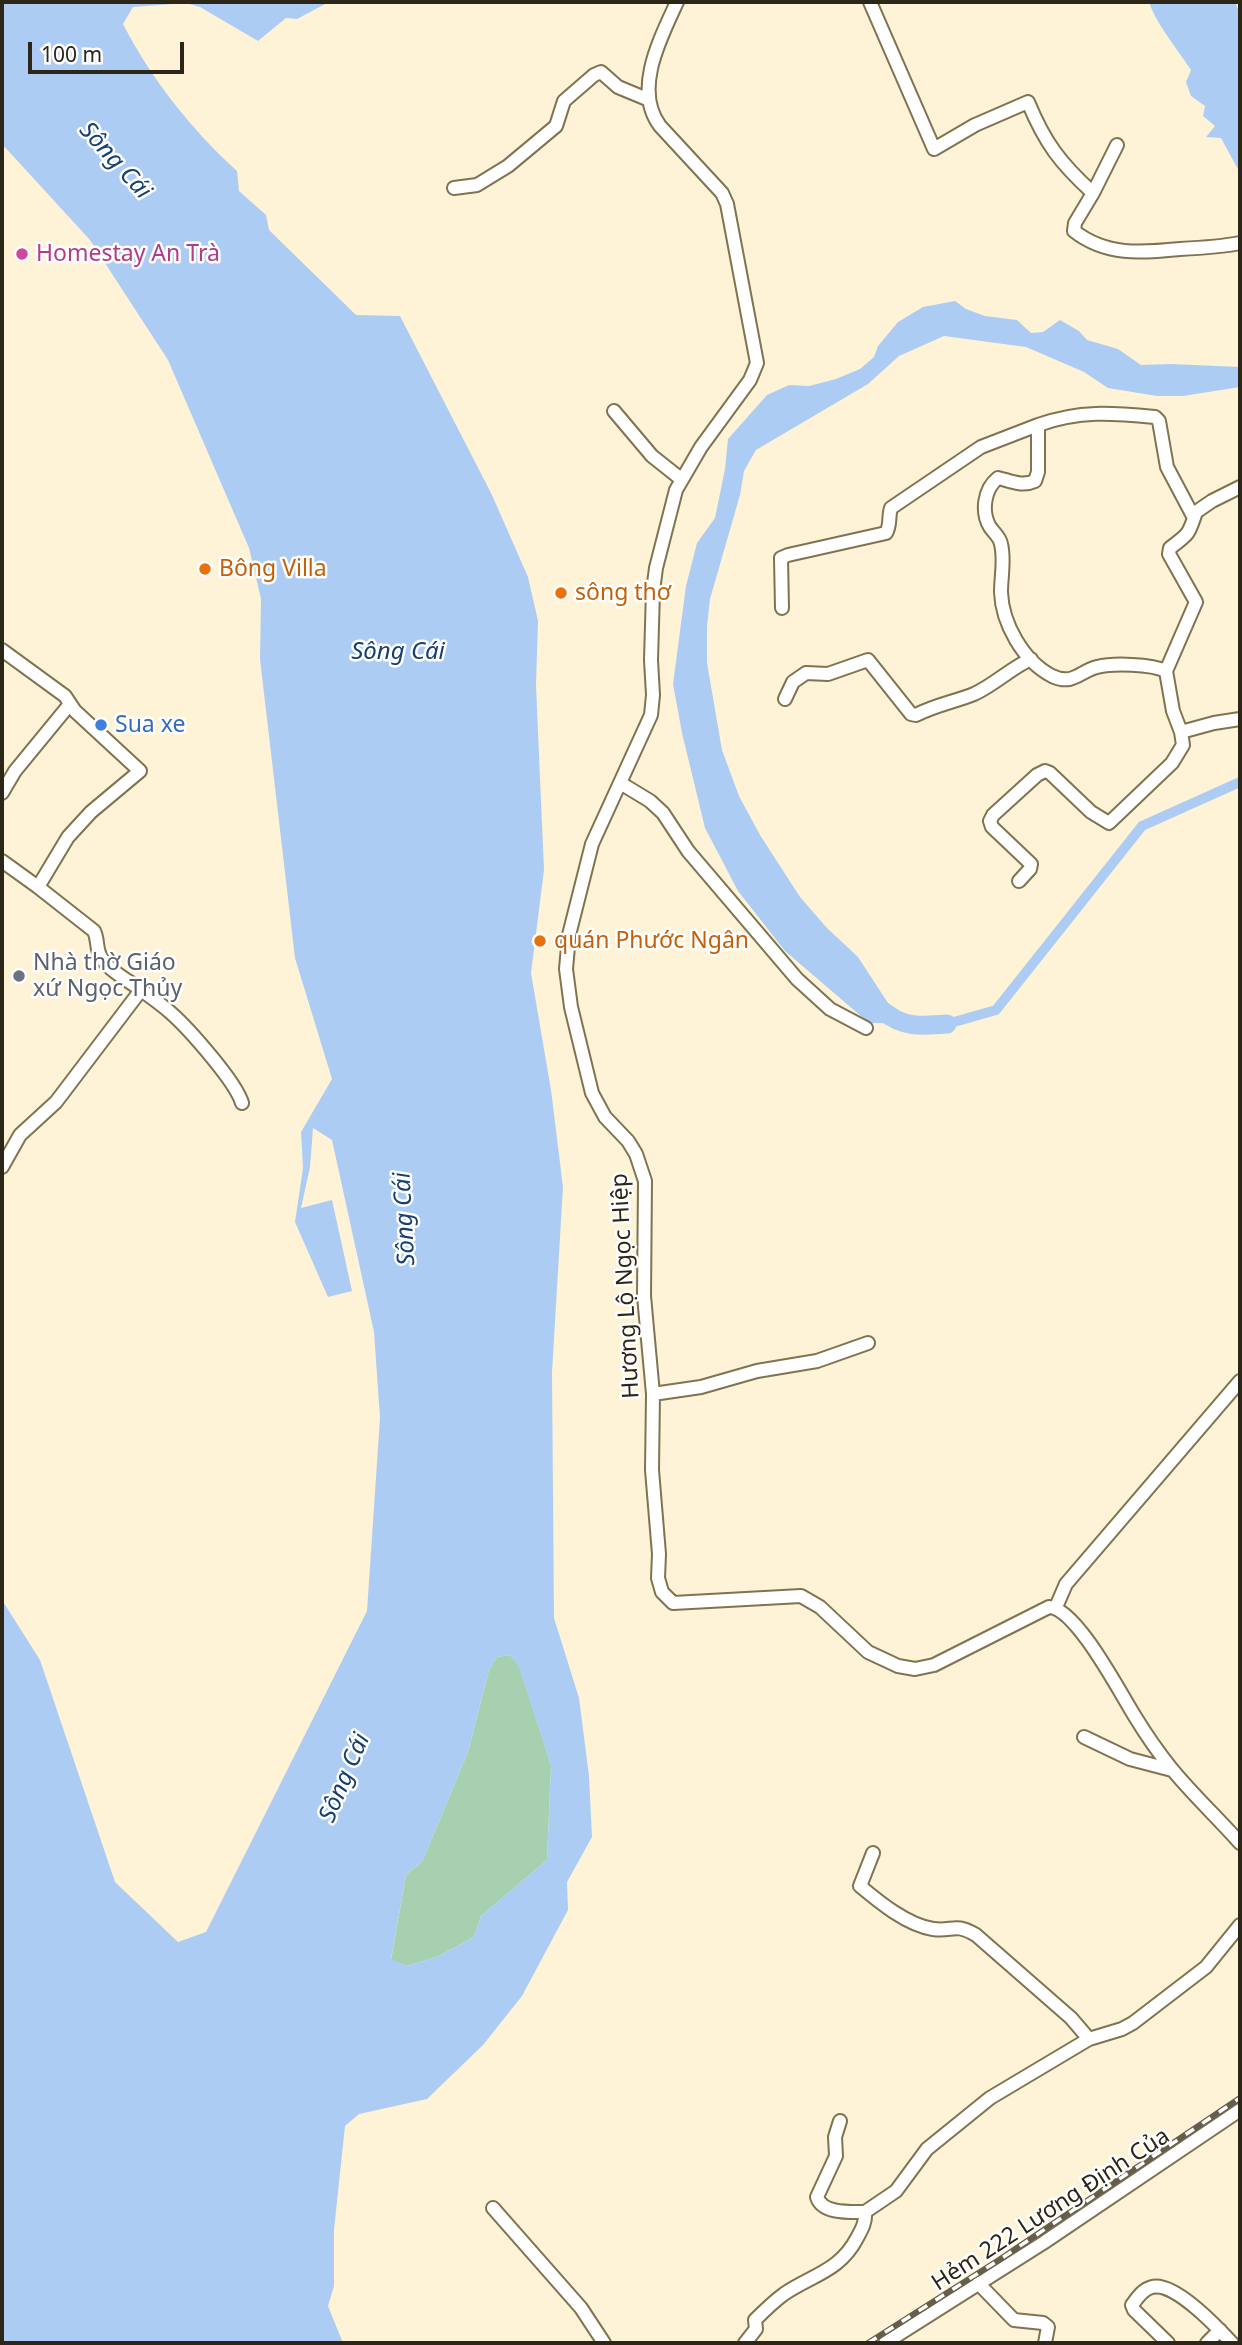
<!DOCTYPE html>
<html>
<head>
<meta charset="utf-8">
<style>
  body { margin:0 }
  #map { position:relative; width:1242px; height:2345px; overflow:hidden; background:#fef3d6; font-family:"Noto Sans",sans-serif }
  canvas { display:block }
  .frame { position:absolute; inset:0; border:4px solid #2b2618; pointer-events:none }
  .scale { position:absolute; left:28px; top:42px; width:156px; height:32px; box-sizing:border-box; border:4px solid #2b2618; border-top:0; padding-left:9px; font-size:21px; line-height:24px; white-space:nowrap; color:#2b2618; -webkit-text-stroke:5px #fff; paint-order:stroke }
</style>
</head>
<body>
<div id="map">
<canvas width="1242" height="2345"></canvas>
<div class="frame"></div>
<div class="scale">100 m</div>
</div>
<script>
const ctx = document.querySelector('canvas').getContext('2d');
ctx.lineJoin = 'round';
function fillPath(path, color) { ctx.fillStyle = color; ctx.fill(path, 'evenodd'); }
function trace(path, color, width, dash) { ctx.strokeStyle = color; ctx.lineWidth = width; ctx.lineCap = dash ? 'butt' : 'round'; ctx.setLineDash(dash || []); ctx.stroke(path); }
function drawText(font, color, halo, rows, align = 'center') {
  ctx.font = font + ' "Noto Sans",sans-serif'; ctx.lineWidth = 5; ctx.setLineDash([]); ctx.textBaseline = 'middle'; ctx.strokeStyle = halo; ctx.fillStyle = color; for (const [text, x, y, turn = 0] of rows) {
    ctx.save(); ctx.translate(x, y); ctx.rotate((+turn || 0) * Math.PI / 180); ctx.textAlign = isNaN(turn) ? turn : align; if (halo) ctx.strokeText(text, 0, 0); ctx.fillText(text, 0, 0); ctx.restore();
  }
}
const forest = new Path2D(`
  M510,1655L519,1666L551,1765L547,1860L481,1916L474,1937L437,1957L407,1966L391,1960L406,1875L422,1862L468,1752L489,1670L497,1657Z`);
const water = new Path2D(`
  M2,2H329L297,19L286,18L258,41L200,7L186,3L133,7L123,24C152,80 191,129 237,171L239,191L266,215L269,230L356,315L400,316L492,495L528,577L538,621L536,685L544,870L531,973L551,1090L563,1187L552,1372L554,1618L579,1698L589,1776L592,1837L567,1882L568,1910L522,1996L483,2045L427,2099L359,2114L345,2126L334,2230V2286L328,2306L343,2343H2V1600L40,1660L115,1882L178,1942L206,1932L367,1611L380,1418L374,1332L332,1140L313,1128L310,1167L301,1208L332,1200L352,1291L328,1297L295,1222L303,1168L301,1132L332,1079L295,958L260,659L261,599L249,548L168,360L90,240L2,144ZM510,1655L519,1667L551,1765L547,1860L481,1916L474,1937L437,1957L407,1966L391,1959L406,1875L422,1862L468,1752L489,1670L497,1657Z
  M1149,2H1235L1240,14V173L1221,138L1206,137L1215,126L1203,116L1205,106L1191,96L1186,82L1191,70C1178,50 1155,22 1149,2Z
  M955,301L966,309L985,316L1017,320L1031,333L1043,332L1060,320L1079,331L1087,340L1118,349L1141,365L1171,364L1240,367V387L1183,396H1157L1108,388L1084,372L1026,347L944,336L899,356L868,384L756,450L744,471L740,495L710,599L707,626V663L722,750L739,796L760,835L800,897L827,928L858,957L888,1003L906,1015L947,1024L869,1023L785,951L738,891L705,828L682,733L673,684L686,586L697,543L715,518L725,469L728,439L767,395L789,385L809,386L836,379L860,369L874,357L878,346L898,322L923,307Z`);
const canal = new Path2D(`
  M947,1024L996,1010L1142,826L1240,782`);
const river = new Path2D(`
  M883,1011C902,1028 923,1026 947,1024`);
const minor = new Path2D(`
  M677,2C660,39 633,90 660,126L722,193L727,204L757,363L750,380L701,447L676,490L656,568L653,591L651,660L653,695L651,715L592,844L569,935L566,969L571,1007L592,1093L605,1117L628,1141L636,1154L645,1181L644,1296L653,1394L652,1470L659,1554L658,1578L662,1592L673,1603L801,1596L820,1607L868,1652L898,1666L915,1669L934,1665L1049,1607C1076,1608 1119,1691 1134,1715C1145,1733 1157,1751 1171,1768C1192,1794 1218,1818 1240,1843
  M870,2L934,149L975,125L1028,102C1045,143 1060,163 1093,193L1075,223L1074,231C1106,256 1141,253 1180,249C1200,248 1220,247 1240,243
  M454,188L477,185L508,166L556,126L564,101L594,75L601,72L618,87L647,99
  M1093,193L1117,145
  M614,411L652,456L681,479
  M782,608L781,558L788,555L886,533C891,525 888,517 891,508L981,447L1038,425
  M2,650L65,696L75,711L140,771L91,812L68,837L38,887L94,931C98,939 96,945 99,953C105,969 128,980 141,990L56,1102L20,1135L2,1167
  M1166,671C1151,664 1113,663 1097,667C1080,671 1073,686 1052,676C1023,661 1002,623 1001,592C1001,576 1005,560 1001,544C1000,537 994,533 990,527C981,512 984,489 998,478C1011,481 1022,487 1035,481L1038,472V425C1080,410 1112,413 1155,417L1159,421L1167,467L1194,518
  M785,699L793,682L806,673L828,674L868,660L911,714L916,715C935,705 954,702 974,694C994,685 1011,668 1031,659
  M1181,732L1214,723L1240,719
  M622,784L650,801L663,813L688,851L797,979L830,1009L866,1028
  M2,793L15,771L70,704
  M2,861L38,887
  M1019,881L1030,869L1031,864L992,827L990,821L993,815L1037,775L1045,771L1050,773L1091,812L1109,823L1172,763L1183,745L1181,732L1173,711L1166,671L1196,602L1169,554L1170,548C1189,534 1189,534 1196,512L1212,501L1240,487
  M141,990C151,997 162,1005 171,1013C189,1029 236,1082 242,1103
  M653,1394L701,1387L757,1371L817,1361L868,1343
  M1056,1607L1066,1584L1240,1381
  M1084,1737L1130,1759L1172,1770
  M873,1853L860,1886C879,1902 907,1925 933,1929C953,1932 954,1922 976,1935L1071,2018L1089,2039
  M840,2121L835,2137L836,2156L817,2197C822,2214 850,2212 865,2212
  M493,2208L581,2308L604,2343
  M978,2283L1014,2320L1043,2323L1048,2327L1045,2343
  M745,2343L756,2329L755,2320C764,2311 773,2302 784,2294C812,2275 840,2271 857,2238C862,2229 866,2222 865,2212L896,2191L927,2149L990,2098L1089,2039L1122,2029L1133,2023L1206,1967L1240,1925
  M885,2343L1043,2243L1240,2110
  M1168,2343L1134,2310L1132,2305C1137,2298 1143,2289 1152,2287C1174,2281 1218,2328 1232,2343
  M1207,2343L1220,2330`);
const rail = new Path2D(`
  M868,2343L999,2260L1240,2098`);
const markers = [
  [22,254,7,"#d1479c"],
  [205,569,7,"#e8710a"],
  [561,593,7,"#e8710a"],
  [101,725,7,"#3f7fe0"],
  [540,941,7,"#e8710a"],
  [19,976,7,"#6b7280"]
];
const hotelNames = [
  ["Homestay An Trà",36,254]
];
const foodNames = [
  ["Bông Villa",219,569],
  ["sông thơ",575,593],
  ["quán Phước Ngân",554,941]
];
const shopNames = [
  ["Sua xe",115,725]
];
const worshipNames = [
  ["Nhà thờ Giáo",33,963],
  ["xứ Ngọc Thủy",33,989]
];
const streetNames = [
  ["Hương Lộ Ngọc Hiệp",626,1286,-93],
  ["Hẻm 222 Lương Định Của",1051,2210,-33]
];
const waterNames = [
  ["Sông Cái",115,161,48],
  ["Sông Cái",398,652],
  ["Sông Cái",405,1219,-93],
  ["Sông Cái",345,1778,-67]
];
fillPath(forest, '#a6d0af');
fillPath(water, '#adccf4');
trace(canal, '#adccf4', 10);
trace(river, '#adccf4', 19);
trace(minor, '#7f7352', 16);
trace(minor, '#fff', 12);
trace(rail, '#655e4c', 6);
trace(rail, '#fff', 3.5, [10]);
for (const [x, y, r, color] of markers) { const dot = new Path2D(); dot.arc(x, y, r, 0, 2 * Math.PI); ctx.fillStyle = color; ctx.fill(dot); trace(dot, '#fff', 2.5); }
drawText('23px', '#b23c85', '#fff', hotelNames, 'left');
drawText('23px', '#c56008', '#fff', foodNames, 'left');
drawText('23px', '#366cbe', '#fff', shopNames, 'left');
drawText('23px', '#5b616d', '#fff', worshipNames, 'left');
drawText('23px', '#2b2618', '#fff', streetNames);
drawText('italic 24px', '#174070', '#fff', waterNames);
</script>
</body>
</html>
